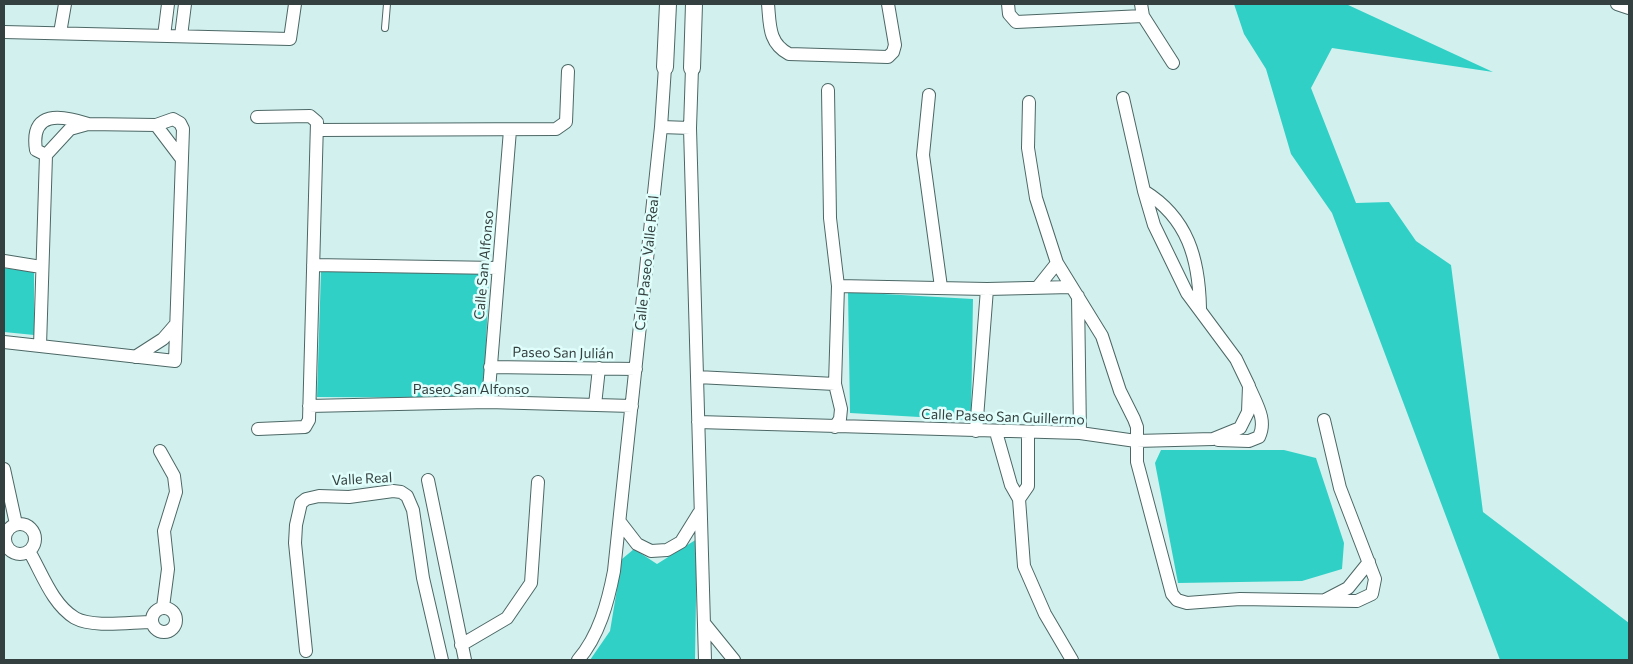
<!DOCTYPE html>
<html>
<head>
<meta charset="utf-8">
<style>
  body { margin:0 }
  #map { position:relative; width:1633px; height:664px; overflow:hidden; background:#d2f1ee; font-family:Commissioner,sans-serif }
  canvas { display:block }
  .frame { position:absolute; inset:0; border:5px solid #34403f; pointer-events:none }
</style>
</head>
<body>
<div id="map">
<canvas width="1633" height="664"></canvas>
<div class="frame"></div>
</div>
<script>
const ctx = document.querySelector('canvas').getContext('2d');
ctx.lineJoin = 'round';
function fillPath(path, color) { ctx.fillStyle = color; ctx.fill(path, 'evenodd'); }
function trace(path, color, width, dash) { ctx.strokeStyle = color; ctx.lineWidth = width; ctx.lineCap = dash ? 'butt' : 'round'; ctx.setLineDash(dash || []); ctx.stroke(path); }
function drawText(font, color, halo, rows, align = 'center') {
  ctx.font = font + ' Commissioner,sans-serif'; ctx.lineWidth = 5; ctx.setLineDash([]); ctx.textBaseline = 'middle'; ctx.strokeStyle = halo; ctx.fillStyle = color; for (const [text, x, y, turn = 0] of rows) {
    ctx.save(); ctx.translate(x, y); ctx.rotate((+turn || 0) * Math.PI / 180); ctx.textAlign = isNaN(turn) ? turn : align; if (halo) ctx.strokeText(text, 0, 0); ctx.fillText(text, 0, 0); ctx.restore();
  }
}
const green = new Path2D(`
  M1234,4H1346L1493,72L1332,48L1311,88L1356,203L1389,202L1416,241L1451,265L1483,512L1629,623V660H1500L1332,213L1291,154L1266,69L1244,34Z
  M4,268L34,272V335L4,332Z
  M321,271L489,272L484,398L317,397Z
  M848,292L973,299L971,420L850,413Z
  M1161,450H1284L1316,458L1344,543L1342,569L1302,581L1178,583L1155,463Z
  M697,539L695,660H590L610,631L622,559L634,549L657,564Z`);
const service = new Path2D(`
  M385,28L387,4`);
const minor = new Path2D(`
  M768,4C770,24 768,43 789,54L888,57L893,52L895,45L888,4
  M1008,4L1009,14L1016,22L1143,16
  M1141,4L1143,16L1173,63
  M1617,4L1629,8
  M4,32L290,39L295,4
  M60,33L65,4
  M164,36L168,4
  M181,36L185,4
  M692,68L690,128L705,660
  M828,90L830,218L838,286L835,384L841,409L840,419L835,427
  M929,95L923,155L941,287
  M1029,102L1028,148L1036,198L1057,263L1102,336L1120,391L1134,419L1137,427V462L1141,477L1172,594L1177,600L1187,603L1240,599L1357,601L1372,594L1375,579L1340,488L1324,420
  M257,117L310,116L317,122L309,420L305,427L258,429
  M661,127L690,128
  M317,130L556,129L566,122L568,71
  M46,155L36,150C30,110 61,115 88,124
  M1144,191C1188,218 1199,259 1200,308
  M4,261L41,267
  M313,265L498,268
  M838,286L987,289L1071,287
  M1037,288L1057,263
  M1078,296L1080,433
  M4,342L175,361L183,129L180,123L173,119L156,125
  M40,346L46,155L70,129L88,124L156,125L181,158
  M135,357L163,339L176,324
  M490,367L636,369
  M697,377L835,384
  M488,402L510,130
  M595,405L599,368
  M309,406L488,402L632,406
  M698,422L1080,433L1136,441L1213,439L1240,428L1248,412L1249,386L1236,359L1187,293L1154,225L1144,191L1123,98
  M976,431L987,289
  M996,432L1011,485L1019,499L1024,566L1045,614L1072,660
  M1218,440L1249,441L1259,437C1267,421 1257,405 1250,389
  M160,451L174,476L176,492L164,531L168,569L163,607
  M4,469L16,524
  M428,480L465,660
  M1019,499L1028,486V432
  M620,522L637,544L651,551L667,550L681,542L699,513
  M5 539a15 15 0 1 1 30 0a15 15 0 1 1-30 0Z
  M29,551C42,573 52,604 75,618C93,628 131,622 152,622
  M1325,600L1348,588L1369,562
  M152 620a12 12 0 1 1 24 0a12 12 0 1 1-24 0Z
  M704,623L734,660
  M461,645L507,618L531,583L538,482
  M306,651L295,543L296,525L301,503L306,499L319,496L349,497L393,491L401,492L407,496L413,510L423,578L442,660
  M578,660C599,636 608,602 614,571L661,127L665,67`);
const tertiary = new Path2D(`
  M665,67L668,4
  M692,68L694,4`);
const streetNames = [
  ["Calle Paseo Valle Real",647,263,-84],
  ["Calle San Alfonso",484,265,-85],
  ["Paseo San Julián",563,353,1],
  ["Paseo San Alfonso",471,389],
  ["Calle Paseo San Guillermo",1003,417,2],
  ["Valle Real",362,479,-3]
];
fillPath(green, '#31d0c7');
trace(service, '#4c6765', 8);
trace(minor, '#4c6765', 14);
trace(tertiary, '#4c6765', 18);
trace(service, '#fff', 6);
trace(minor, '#fff', 12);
trace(tertiary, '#fff', 16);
drawText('14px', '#34403f', '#e0fefb', streetNames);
</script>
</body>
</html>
